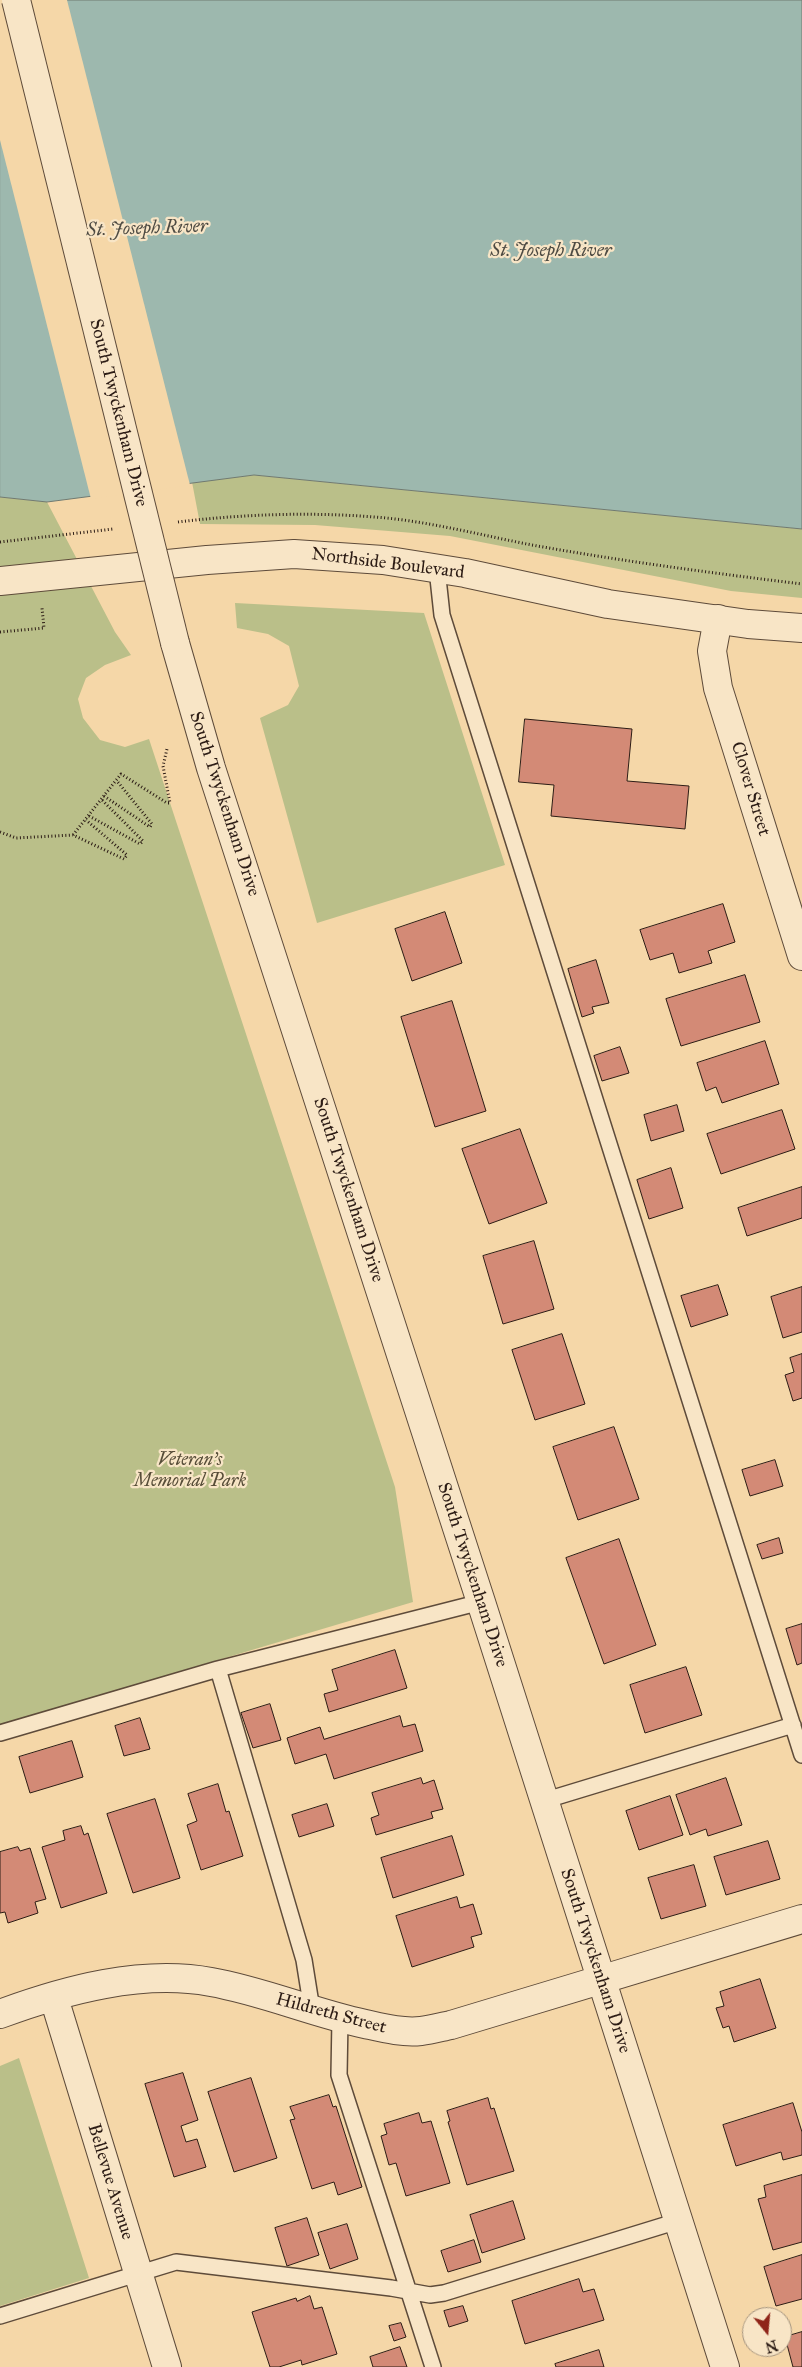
<!DOCTYPE html>
<html>
<head>
<meta charset="utf-8">
<style>
  body { margin:0 }
  #map { position:relative; width:802px; height:2367px; overflow:hidden; background:#f5d7a8; font-family:"IM FELL Great Primer",serif }
  canvas { display:block }
  .north { position:absolute; left:742px; top:2307px; width:50px; height:50px; box-sizing:border-box; background:#f8e5c6; border:1px solid #a6957f; border-radius:50%; rotate:163deg; font-size:14px; font-weight:700; line-height:20px; text-align:center; color:#2c1c15 }
  .north::after { content:''; display:block; margin:auto; width:18px; height:22px; background:#8f2418; clip-path:polygon(50% 0,100% 100%,50% 72%,0 100%) }
</style>
</head>
<body>
<div id="map">
<canvas width="802" height="2367"></canvas>
<div class="north">N</div>
</div>
<script>
const ctx = document.querySelector('canvas').getContext('2d');
ctx.lineJoin = 'round';
function fillPath(path, color) { ctx.fillStyle = color; ctx.fill(path, 'evenodd'); }
function trace(path, color, width, dash) { ctx.strokeStyle = color; ctx.lineWidth = width; ctx.lineCap = dash ? 'butt' : 'round'; ctx.setLineDash(dash || []); ctx.stroke(path); }
function drawText(font, color, halo, rows, align = 'center') {
  ctx.font = font + ' "IM FELL Great Primer",serif'; ctx.lineWidth = 4.5; ctx.setLineDash([]); ctx.textBaseline = 'middle'; ctx.strokeStyle = halo; ctx.fillStyle = color; for (const [text, x, y, turn = 0] of rows) {
    ctx.save(); ctx.translate(x, y); ctx.rotate((+turn || 0) * Math.PI / 180); ctx.textAlign = isNaN(turn) ? turn : align; if (halo) ctx.strokeText(text, 0, 0); ctx.fillText(text, 0, 0); ctx.restore();
  }
}
const green = new Path2D(`
  M254,475L802,529V598L731,591L450,536L315,525L200,524L192,482Z
  M0,497L47,502L115,632L131,655L105,665L86,678L78,699L83,718L100,740L125,747L149,739L395,1487L413,1602L0,1725Z
  M235,603L424,613L505,865L317,923L260,718L288,705L299,686L289,646L268,634L237,628Z
  M19,2058L89,2278L0,2306V2066Z`);
const water = new Path2D(`
  M0,0H802V529L254,475L47,502L0,497Z`);
const pier = new Path2D(`
  M0,0H67L190,485L91,499L0,140Z`);
const building = new Path2D(`
  M525,719L632,729L627,781L689,786L685,829L551,816L554,785L519,782Z
  M723,904L735,942L708,951L712,963L679,973L673,953L650,960L640,930Z
  M445,912L462,963L412,981L395,929Z
  M596,960L609,1003L592,1007L594,1013L582,1017L568,969Z
  M745,975L760,1022L681,1046L666,999Z
  M452,1001L486,1111L435,1127L401,1017Z
  M765,1041L779,1084L722,1103L716,1087L706,1091L697,1063Z
  M620,1047L629,1073L602,1081L594,1056Z
  M677,1105L684,1131L651,1141L644,1115Z
  M782,1110L795,1149L721,1174L707,1134Z
  M520,1129L547,1203L489,1224L462,1149Z
  M671,1168L683,1208L649,1219L637,1180Z
  M802,1187V1218L747,1236L738,1208Z
  M534,1241L554,1309L503,1324L483,1256Z
  M718,1285L728,1315L691,1327L681,1296Z
  M802,1287V1332L783,1338L771,1297Z
  M562,1334L585,1404L535,1420L512,1350Z
  M802,1354V1398L793,1401L785,1375L794,1372L790,1358Z
  M614,1427L639,1499L578,1520L553,1447Z
  M775,1460L783,1486L750,1496L742,1470Z
  M779,1538L783,1553L762,1559L757,1545Z
  M619,1539L656,1645L604,1664L566,1558Z
  M802,1624V1663L797,1665L786,1629Z
  M395,1650L407,1688L329,1712L324,1694L338,1690L332,1670Z
  M686,1667L702,1715L645,1733L630,1685Z
  M270,1704L281,1740L253,1748L241,1713Z
  M400,1716L403,1727L415,1724L423,1751L334,1779L326,1754L295,1764L287,1738L320,1727L324,1739Z
  M140,1718L150,1749L124,1756L115,1726Z
  M72,1741L83,1777L30,1793L19,1757Z
  M421,1778L423,1784L434,1780L443,1809L431,1812L433,1818L376,1835L371,1818L379,1815L372,1793Z
  M726,1778L742,1825L708,1836L706,1829L690,1835L676,1795Z
  M218,1784L226,1812L229,1811L243,1856L201,1870L187,1825L197,1821L188,1794Z
  M670,1796L683,1835L639,1850L626,1811Z
  M155,1799L180,1878L133,1893L107,1814Z
  M327,1804L334,1826L299,1837L292,1815Z
  M81,1826L84,1835L88,1833L107,1893L61,1908L42,1847L65,1840L63,1831Z
  M452,1836L464,1875L393,1898L381,1858Z
  M768,1841L780,1879L726,1895L714,1857Z
  M18,1847L20,1851L30,1848L46,1899L35,1902L38,1913L8,1923L5,1912L0,1913V1852Z
  M694,1865L706,1906L661,1919L648,1878Z
  M457,1897L460,1908L473,1904L482,1934L471,1937L474,1947L412,1967L396,1916Z
  M760,1979L776,2028L734,2042L729,2026L723,2028L716,2008L724,2006L720,1992Z
  M183,2073L198,2120L181,2126L186,2142L197,2139L206,2167L174,2177L145,2084Z
  M251,2078L277,2158L234,2172L208,2092Z
  M329,2095L333,2107L336,2106L362,2187L338,2195L334,2182L312,2189L290,2120L295,2119L290,2107Z
  M488,2098L491,2109L494,2108L514,2171L467,2185L448,2122L450,2121L447,2111Z
  M793,2103L802,2132V2155L783,2160L781,2152L736,2166L723,2125Z
  M419,2113L422,2123L431,2121L450,2183L406,2196L396,2163L389,2165L381,2136L387,2134L384,2124Z
  M802,2175V2242L773,2250L758,2199L766,2197L764,2186Z
  M513,2201L525,2239L482,2253L470,2215Z
  M307,2218L319,2255L287,2266L275,2228Z
  M347,2224L358,2259L330,2269L318,2233Z
  M474,2240L481,2262L448,2272L441,2251Z
  M802,2255V2299L776,2306L764,2267Z
  M579,2279L583,2292L594,2289L604,2320L525,2344L512,2301Z
  M310,2296L314,2309L322,2307L337,2354L302,2365L301,2360L279,2367H270L252,2312L296,2298L297,2301Z
  M463,2306L468,2321L449,2327L444,2311Z
  M401,2323L406,2337L394,2341L389,2326Z
  M802,2332V2367H793L785,2337Z
  M400,2347L407,2367H373L370,2357Z
  M599,2350L604,2367H556L555,2364Z`);
const path = new Path2D(`
  M178,522C244,514 310,512 375,517C428,521 480,535 532,545C621,561 712,573 802,584
  M0,542L113,529
  M0,632L44,628L42,608
  M104,796L150,827L152,824L117,781
  M89,816L140,844L143,841L102,800
  M0,832L16,838L73,835L124,859L127,855L86,820
  M73,835L121,774L167,803H170L163,766L167,749`);
const service = new Path2D(`
  M437,569L442,615L802,1755
  M218,1669L304,1960L312,2010
  M0,1733L218,1669L481,1602
  M543,1801L793,1725
  M340,2019L339,2075L433,2367
  M0,2316L176,2262L391,2288L430,2295L444,2293L678,2221`);
const minor = new Path2D(`
  M718,619L712,651L718,688L802,956
  M54,1998L167,2367
  M0,2014C65,1990 142,1969 211,1982C263,1991 313,2013 365,2024C383,2028 402,2033 421,2031C431,2030 441,2027 451,2025L802,1919`);
const tertiary = new Path2D(`
  M0,581L207,560L294,554L383,560L465,573L608,604L748,624L802,628
  M175,643L211,768L481,1602L725,2367`);
const tertiaryBridge = new Path2D(`
  M16,0L175,643`);
const streetNames = [
  ["South Twyckenham Drive",118,413,76],
  ["Northside Boulevard",388,564,7],
  ["Clover Street",750,789,73],
  ["South Twyckenham Drive",224,804,72],
  ["South Twyckenham Drive",348,1190,72],
  ["South Twyckenham Drive",472,1575,72],
  ["South Twyckenham Drive",595,1961,72],
  ["Hildreth Street",331,2014,15],
  ["Bellevue Avenue",110,2182,73]
];
const parkNames = [
  ["Veteran's",190,1461],
  ["Memorial Park",190,1482]
];
const waterNames = [
  ["St. Joseph River",147,229,-2],
  ["St. Joseph River",551,251]
];
fillPath(green, '#babf89');
fillPath(water, '#9db8ae');
trace(water, '#707a71', 1);
fillPath(pier, '#f5d7a8');
fillPath(building, '#d38a76');
trace(building, '#2c1c15', 1);
trace(service, '#5e4b3a', 18);
trace(minor, '#5e4b3a', 30);
trace(tertiary, '#5e4b3a', 30);
trace(path, '#2c1c15', 3, [1, 2.5]);
trace(service, '#f8e5c6', 15);
trace(minor, '#f8e5c6', 28);
trace(tertiary, '#f8e5c6', 28);
trace(tertiaryBridge, '#5e4b3a', 30, []);
trace(tertiaryBridge, '#f8e5c6', 28);
drawText('18px', '#2c1c15', '#f8e5c6', streetNames);
drawText('italic 18px', '#574d38', '#f8e5c6', parkNames);
drawText('italic 19px', '#4e4b43', '#f8e5c6', waterNames);
</script>
</body>
</html>
